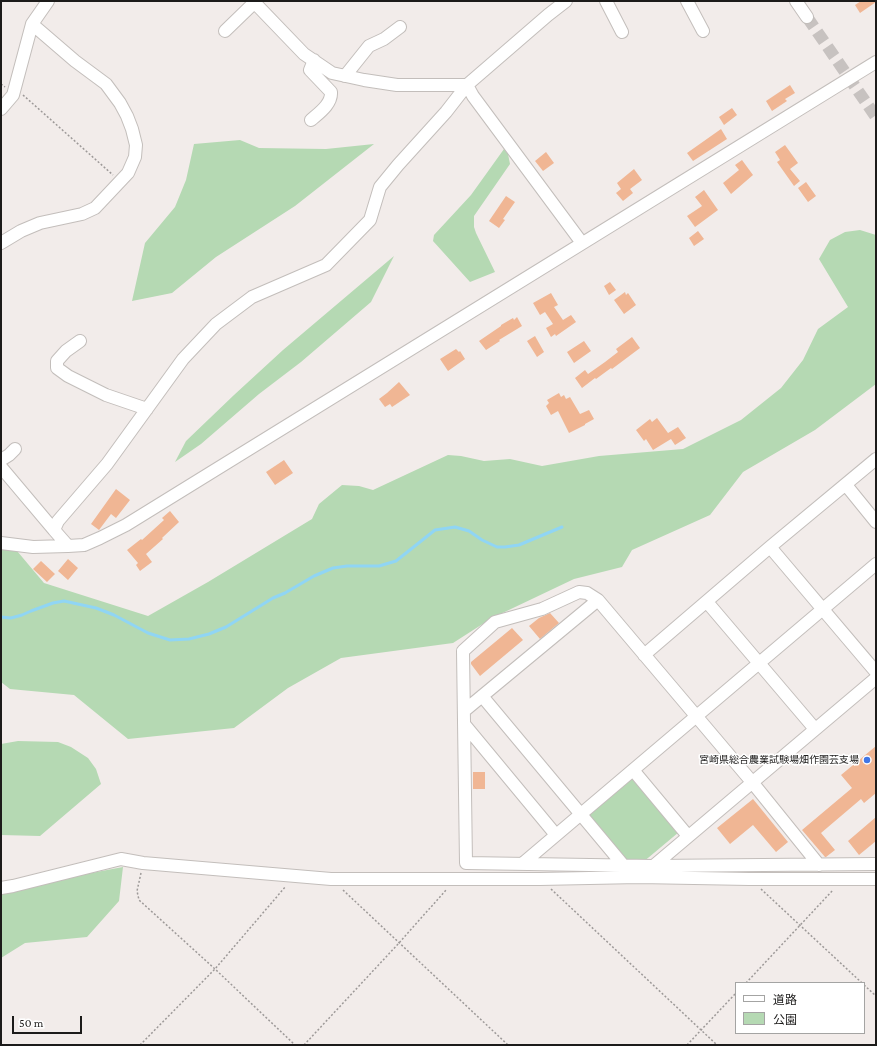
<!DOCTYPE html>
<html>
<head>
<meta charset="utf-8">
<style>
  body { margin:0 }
  #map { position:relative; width:877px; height:1046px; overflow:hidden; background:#f2ecea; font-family:"Crimson Pro","Noto Sans JP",serif }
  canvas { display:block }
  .frame { position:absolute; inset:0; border:2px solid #1c1b1a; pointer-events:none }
  .legend { position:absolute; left:735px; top:982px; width:130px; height:52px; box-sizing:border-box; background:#fff; border:1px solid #a4a4a3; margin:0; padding:5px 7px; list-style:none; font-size:12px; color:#1c1b1a }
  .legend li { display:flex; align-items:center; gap:8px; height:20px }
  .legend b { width:20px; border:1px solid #a4a4a3 }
  .scale { position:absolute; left:12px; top:1016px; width:70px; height:18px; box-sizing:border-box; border:2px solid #1c1b1a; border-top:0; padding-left:5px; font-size:12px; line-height:14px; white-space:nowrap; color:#1c1b1a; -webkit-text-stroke:3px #fff; paint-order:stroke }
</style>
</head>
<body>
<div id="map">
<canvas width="877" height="1046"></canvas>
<div class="frame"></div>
<ul class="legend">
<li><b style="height:5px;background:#fff"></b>道路</li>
<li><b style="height:11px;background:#b5d9b3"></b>公園</li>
</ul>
<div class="scale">50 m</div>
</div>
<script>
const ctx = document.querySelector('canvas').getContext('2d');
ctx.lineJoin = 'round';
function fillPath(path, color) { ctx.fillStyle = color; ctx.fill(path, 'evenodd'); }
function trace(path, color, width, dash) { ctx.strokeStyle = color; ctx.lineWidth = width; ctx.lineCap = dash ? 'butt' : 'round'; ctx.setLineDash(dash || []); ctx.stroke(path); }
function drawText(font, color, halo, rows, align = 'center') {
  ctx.font = font + ' "Crimson Pro","Noto Sans JP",serif'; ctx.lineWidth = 3; ctx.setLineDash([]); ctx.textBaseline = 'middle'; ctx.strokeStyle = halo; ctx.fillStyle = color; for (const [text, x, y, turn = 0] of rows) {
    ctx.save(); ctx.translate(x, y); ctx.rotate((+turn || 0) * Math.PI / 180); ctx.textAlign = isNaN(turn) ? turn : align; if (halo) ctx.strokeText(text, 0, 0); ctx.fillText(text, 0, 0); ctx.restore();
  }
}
const green = new Path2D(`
  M240,140L259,148L326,149L374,144L295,206L216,257L172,293L132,301L145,243L175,207L186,180L194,144Z
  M504,149L508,154L510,164L474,216V227L476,233L495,272L470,282L433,241L434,235L471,195Z
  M860,230L876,235V384L815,430L743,472L710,515L632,550L622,567L574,579L492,618L453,643L341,658L288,688L234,728L128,739L74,695L10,689L1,682V545H12L44,583L148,616L208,582L312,519L319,504L342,485L359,486L373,490L448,455L461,456L484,461L510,459L542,466L599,456L683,449L741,420L781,388L803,360L818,329L848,307L819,259L830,240L845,232Z
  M394,256L371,302L301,362L259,394L201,444L175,462L186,441L234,395L283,350Z
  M18,741L58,742L71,747L88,758L96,769L101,784L40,836L1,835V744Z
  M633,776L679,832L642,863L624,861L586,814Z
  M123,867L119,901L87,937L25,943L1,958V890Z`);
const stream = new Path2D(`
  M1,617L11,618L22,615L31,611L53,603L64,601L96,608L114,615L148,633L170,640L189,639L209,634L226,627L273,598L285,593L314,576L333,568L347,566H379L396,561L435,530L455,527L469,531L482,540L497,547H505L519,545L562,527`);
const building = new Path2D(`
  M861,1H876V2L860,13L855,5Z
  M790,85L795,93L785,99L787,101L772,111L766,101Z
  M732,108L737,115L724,125L719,117Z
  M721,129L727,139L693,161L687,153Z
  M785,145L798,163L790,169L800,181L794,186L777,162L780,160L775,152Z
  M546,152L554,163L543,171L535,161Z
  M742,160L753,175L731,194L723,183L739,170L735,165Z
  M634,169L642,180L630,189L633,193L623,201L616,193L621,189L617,183Z
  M806,182L816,196L808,202L798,188Z
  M704,190L718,210L695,227L687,216L702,206L695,197Z
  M506,196L515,202L503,219L505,220L499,228L489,221Z
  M698,231L704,239L694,246L689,238Z
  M610,282L616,290L609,295L604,286Z
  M625,292L626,295L628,293L636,305L624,314L614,300Z
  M551,293L558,305L554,307L563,320L571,315L576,322L556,336L555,334L551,337L546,328L553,324L545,312L540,315L533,303Z
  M517,317L522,326L499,340L500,341L486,350L479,341L501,326V325L513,318L514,320Z
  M535,336L544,352L537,357L527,341Z
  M632,337L640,348L612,369L611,368L596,379L595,378L582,388L575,378L585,370L588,374L605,362L618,352L616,349Z
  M584,341L591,351L574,363L567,352Z
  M456,349L459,352L460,351L465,359L448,371L440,359Z
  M399,382L410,395L392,407L390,404L385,407L379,399L387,393Z
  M559,393L561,397L564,395L566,399L570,397L580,414L589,410L594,419L585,424V425L569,433L558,411L551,415L546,406L549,403L547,400Z
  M657,418L668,433L678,427L686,438L675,445L671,439L653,450L646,439L644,441L636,430L650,419L652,422Z
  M284,460L293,473L275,485L266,472Z
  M116,489L130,500L116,518L111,514L99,530L91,524Z
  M170,511L179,522L162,538L163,539L146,554L152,562L140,571L136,565L138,563L127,550L141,539L142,540L164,520L162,518Z
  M68,559L78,568L68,580L58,571Z
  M41,561L55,574L47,582L33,569Z
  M550,613L559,623L540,639L529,626L539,618Z
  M512,628L523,640L480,676L471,664V662Z
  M876,746V793L864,803L861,799L821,833L835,850L826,857H825L802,830L852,788L841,775Z
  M473,772H485V789H473Z
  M753,799L788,842L776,852L753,825L730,844L717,828Z
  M876,817V841L859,855L848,841Z`);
const minorTunnel = new Path2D(`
  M807,17L876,117`);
const path = new Path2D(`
  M1,84L5,87
  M23,95L113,175
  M141,873L137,891L139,900L215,969L295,1045
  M551,889L717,1045
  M761,889L862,983
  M343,890L508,1045
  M746,983L833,890
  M864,985L876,996
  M140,1045L215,969L286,886
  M304,1045L399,943L446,890
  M687,1045L736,993`);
const minor = new Path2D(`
  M253,1L304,54L332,73L364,80L397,85H467
  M606,1L622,32
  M687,1L703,31
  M796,1L807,17
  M225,31L256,1
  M345,76L369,46L384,39L400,27
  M467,85L473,96L582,243
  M1,109L13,95L32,24L48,1
  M311,120C319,113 332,104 331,92L310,70L314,60
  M1,243L21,231L40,223L82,214L95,208L128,173L135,157L136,145L132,129L127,116L120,103L106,84L75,61L32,24
  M80,341L66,351L57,361V368L68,376L106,395L147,409
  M1,460L9,455L15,449
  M1,467L54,530
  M846,485L876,522
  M1,543L33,547L68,546L84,545L100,538L126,525L876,62
  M68,546L54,530L58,521L107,464L183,359L216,324L252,297L326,265L370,220L380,187L398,165L446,112L467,85L548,15L566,1
  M770,547L876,672
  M707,602L815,729
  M644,655L770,547L876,459
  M482,696L624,866
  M464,711L598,600
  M464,724L556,835
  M633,770L688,836
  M522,864L876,564
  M819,865L752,782L598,600L587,593L579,592L542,609L495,622L463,651L466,863L652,866L875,864H876
  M651,868L876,678
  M1,888L13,886L121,859L143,863L331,879H540L639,877L749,879H876`);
const markers = [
  [867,760,4,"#4076e6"]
];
const poiNames = [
  ["宮崎県総合農業試験場畑作園芸支場",859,760]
];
fillPath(green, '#b5d9b3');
trace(stream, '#90d5f4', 3);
fillPath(building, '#f0b694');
trace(minorTunnel, '#c7c2c0', 12, [12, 6]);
trace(minor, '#c3bebb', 14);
trace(path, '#9d9998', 1.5, [2, 2]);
trace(minor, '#fff', 12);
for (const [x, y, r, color] of markers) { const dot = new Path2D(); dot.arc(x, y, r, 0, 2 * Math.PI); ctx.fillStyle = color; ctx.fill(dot); trace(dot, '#fff', 1.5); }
drawText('10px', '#1c1b1a', '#fff', poiNames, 'right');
</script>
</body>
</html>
